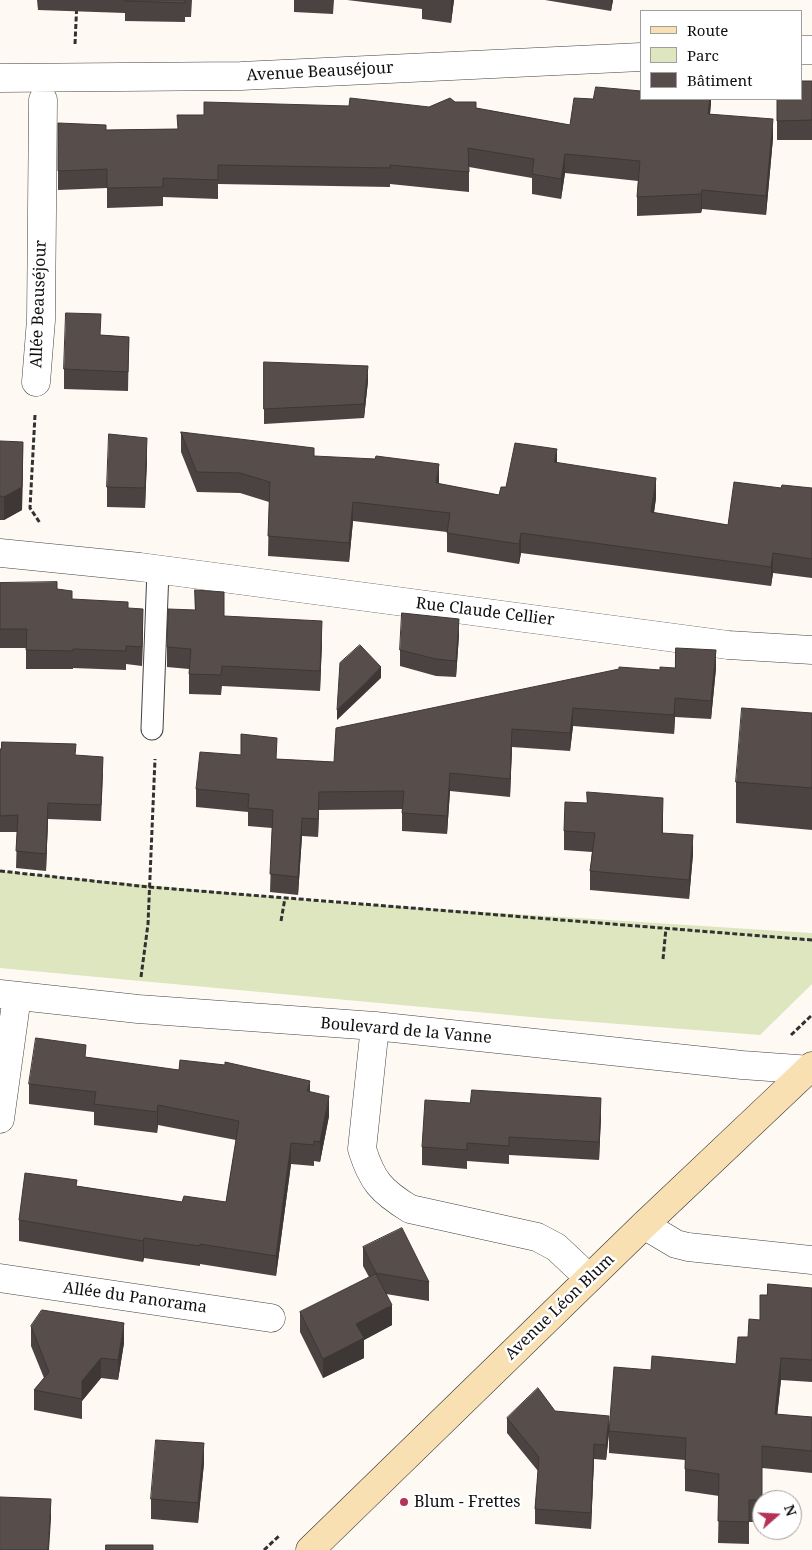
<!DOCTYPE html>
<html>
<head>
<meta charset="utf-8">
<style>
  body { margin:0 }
  #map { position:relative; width:812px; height:1550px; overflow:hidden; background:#fef9f3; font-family:"Noto Serif",serif }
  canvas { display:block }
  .legend { position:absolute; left:640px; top:10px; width:162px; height:90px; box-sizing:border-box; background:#fff; border:1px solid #9f9f9f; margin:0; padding:6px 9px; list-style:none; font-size:15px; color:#0f0f0f }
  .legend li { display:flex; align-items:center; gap:10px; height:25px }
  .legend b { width:25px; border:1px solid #9f9f9f }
  .north { position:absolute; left:752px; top:1490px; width:50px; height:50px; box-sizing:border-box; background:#fff; border:1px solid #9f9f9f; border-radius:50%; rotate:71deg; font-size:14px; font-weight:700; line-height:20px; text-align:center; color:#0f0f0f }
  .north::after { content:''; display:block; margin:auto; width:18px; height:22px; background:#b53257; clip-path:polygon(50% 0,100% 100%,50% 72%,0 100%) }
</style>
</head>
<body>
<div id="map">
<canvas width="812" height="1550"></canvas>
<ul class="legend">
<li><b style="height:6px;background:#f8e0b3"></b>Route</li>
<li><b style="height:14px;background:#dde6be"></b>Parc</li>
<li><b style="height:14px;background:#574e4c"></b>Bâtiment</li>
</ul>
<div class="north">N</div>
</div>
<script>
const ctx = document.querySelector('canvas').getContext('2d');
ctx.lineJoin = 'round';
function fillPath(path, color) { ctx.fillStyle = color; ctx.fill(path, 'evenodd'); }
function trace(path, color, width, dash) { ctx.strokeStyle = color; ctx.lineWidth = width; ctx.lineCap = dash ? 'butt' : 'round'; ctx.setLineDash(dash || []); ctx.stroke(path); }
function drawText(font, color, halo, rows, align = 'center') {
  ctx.font = font + ' "Noto Serif",serif'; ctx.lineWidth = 5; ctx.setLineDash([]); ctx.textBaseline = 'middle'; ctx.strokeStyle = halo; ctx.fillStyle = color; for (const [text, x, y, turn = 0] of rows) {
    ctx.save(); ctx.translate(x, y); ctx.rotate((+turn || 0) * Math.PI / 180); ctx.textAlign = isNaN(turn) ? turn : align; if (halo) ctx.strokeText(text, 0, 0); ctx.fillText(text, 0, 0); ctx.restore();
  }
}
const green = new Path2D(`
  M0,871L327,902L812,933V984L760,1035L542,1018L0,968Z`);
const path = new Path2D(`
  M75,44L77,0
  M35,415L30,508L40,523
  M0,871L149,887L812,940
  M281,921L285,898
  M663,959L666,928
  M141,977L148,924L155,759
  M791,1035L812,1015
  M264,1550L279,1536`);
const service = new Path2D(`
  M152,729L158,570`);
const minor = new Path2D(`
  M801,50H812
  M0,78L241,76L641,57
  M36,382L41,320L43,100
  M0,553L140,567L728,645L812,650
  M0,994L138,1009L375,1026L742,1065L812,1070
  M375,1026L362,1149C372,1181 381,1191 410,1209L537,1237L556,1247L589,1278
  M0,1119L17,996
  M644,1225L676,1244L688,1247L812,1260
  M0,1278L271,1318`);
const secondary = new Path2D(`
  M310,1550L644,1225L812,1066`);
const wall = new Path2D(`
  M37,0H192L191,17H185V22L125,21V13L38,10Z
  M294,0H334L333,14L294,12Z
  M347,0H454L451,23L422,19V9Z
  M545,0H613L611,11Z
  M812,81V140H777V99Z
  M593,99H711L710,114L773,138L766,215L702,209L701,213L637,216V197L638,181L565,173L561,199L532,194V178L469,167V192L390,184V187L218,184V199L163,197V206L107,208V188L58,190V123L106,130L177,129L204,115L349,106L429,107L455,102L476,108L570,125Z
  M101,335L129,337L128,391L64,389V369Z
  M368,381L364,418L264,424V409Z
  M181,432L314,456L439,484L499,495L506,487L557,463L656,498L654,513L728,525L781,488H812V578L773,573L771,586L521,553L519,564L447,552V532L353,521L349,562L268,556L269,502L240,493L197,492L181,452Z
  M0,441L23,465L22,510L4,520H0Z
  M147,458L145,508L107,507V487Z
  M0,583L57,589L72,599L128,608L143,627L142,666L126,664V670L73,668V669H26V648H0Z
  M224,616L322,641L320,691L222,686L221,695L189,694V669L167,667V647Z
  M459,635L456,677L436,676L400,666V650Z
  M675,668H716L711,719L675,717L674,734L573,726L570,751L512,747L510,797L450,791L447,834L402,831V809L319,810L318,837L302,836L298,895L270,892L272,828L248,826V812L196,807V789L241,755L277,759L334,762L660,670Z
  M812,713V830L736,823V782Z
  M0,749L76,755L103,773L101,821L48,819L46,871L16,868L17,832H0Z
  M663,817V833L693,854L689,899L590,890V871L592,852L564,850V831Z
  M86,1057L310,1092L329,1116L320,1162L314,1161V1166L291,1164L276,1276L200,1264V1266L144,1258L143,1262L19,1241V1220L77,1186L182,1202H226L236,1140L158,1125L157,1133L94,1125V1112L29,1104V1084Z
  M601,1116L599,1160L509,1155V1164L467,1161V1169L422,1165V1147Z
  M363,1247L429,1282V1301L386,1294L392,1325L364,1340V1358L323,1378L300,1332V1312L369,1277L363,1266Z
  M812,1288V1382L781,1380L777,1415L812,1417V1473L762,1468V1522H749V1544L718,1543L719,1496L685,1491V1460L609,1453V1434L606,1460L594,1459L591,1529L535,1524V1509L538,1471L507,1433V1418L555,1411L609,1428L651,1370L736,1364L748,1337L760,1320L767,1295Z
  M31,1326L124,1343L118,1380L101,1378L82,1401V1419L34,1410V1390L44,1378L31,1346Z
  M204,1463L198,1523L151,1519V1499Z`);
const shadedWall = new Path2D(`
  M451,0H454L451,23Z
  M611,0H613L611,11Z
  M710,99H711V104L708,133V114Z
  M773,119V138L766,215V196Z
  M565,154V173L561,199V179Z
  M702,190V209L701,213V194Z
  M368,366V381L364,418V404Z
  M147,438V458L145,508V488Z
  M23,442L22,510L4,520V497Z
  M557,449V469L554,462Z
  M439,464V483H436Z
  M656,478V498L651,532V512Z
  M353,502V521L349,562V543Z
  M521,533V553L519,564V544Z
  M773,553V573L771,586V567Z
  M143,609V627L142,666V647Z
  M459,619V635L456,677V661Z
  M322,621V641L320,691V671Z
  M716,650V668L711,719V701Z
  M381,667V678L337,720V710Z
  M675,698V717L674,734V715Z
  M573,708V726L570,751V733Z
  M512,729V747L510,797V779Z
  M450,773V791L447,834V816Z
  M319,792V810L318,837V819Z
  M663,798V817L662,852V833Z
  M48,803V819L46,871V854Z
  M302,818V836L298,895V877Z
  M693,835V854L689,899V880Z
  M310,1081V1102L307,1091Z
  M329,1096V1116L320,1162V1142Z
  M601,1098V1116L599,1160V1142Z
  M158,1105V1125L157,1133V1112Z
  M291,1143V1164L276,1276V1256Z
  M144,1238V1258L143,1262V1241Z
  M392,1305V1325L364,1340V1358L323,1378V1359L356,1324Z
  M124,1323V1343L118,1380V1360Z
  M101,1358V1378L82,1401V1419V1381Z
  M781,1358V1380L775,1436V1414Z
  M609,1416V1432L606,1460V1445Z
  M204,1443V1463L198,1523V1503Z
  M594,1444V1459L591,1529V1513Z
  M51,1499V1519L49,1550H48Z`);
const building = new Path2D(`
  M125,0H185V3L125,1Z
  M801,81H812V120L777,121V99H801Z
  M596,87L641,91V99H710L708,114L773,119L766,196L702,190L701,194L637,197L640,161L565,154L561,179L532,174L534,159L468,148L469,172L390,165V168L218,165V180L163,178V187L107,188V169L58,171V123L106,125V130L178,129L177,115H204V102L349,106L350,98L429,107L450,98L455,102H476V108L570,125L574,98L593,99Z
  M66,313L101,314L100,335L129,337L128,372L64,369Z
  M264,362L368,366L364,404L264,409Z
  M181,432L314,448V456L375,459L376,456L439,464L436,483L499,495L501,487H506L515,443L557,449L554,462L656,478L651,512L728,525L734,482L781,488L782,485L812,488V559L773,553L771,567L521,533L519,544L447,533L450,513L353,502L349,543L268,536L270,482L240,473L197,472Z
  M109,434L147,438L145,488L107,487Z
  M0,441L23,442L22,487L4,497L0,496Z
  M57,582V589L72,591V599L128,602V608L143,609L142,647L126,646V651L73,649V651L26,650L27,629H0V583Z
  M195,590L224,592V616L322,621L320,671L222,666L221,675L189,674L191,649L167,647L168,609L195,610Z
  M402,613L459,619L456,661L436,659L400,650Z
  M360,645L381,667L337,710L340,663Z
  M676,648L716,650L711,701L675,698L674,715L573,708L570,733L512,729L510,779L450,773L447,816L402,813L404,791L319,792L318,819L302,818L298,877L270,874L273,810L248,808L249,794L196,789L200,752L241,755V734L277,738L276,759L334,762L336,728L619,669V667L660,670V667L675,668Z
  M742,708L812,713V788L736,782Z
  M2,742L76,744L75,755L103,757L101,805L48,803L46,854L16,851L18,815L0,816V749H1Z
  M587,792L663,798L662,833L693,835L689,880L590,871L595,833L564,831L565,802L587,803Z
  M36,1038L86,1045L85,1057L179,1070L180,1060L225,1065V1062L310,1081L307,1091L329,1096L320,1142L314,1141V1145L291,1143L276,1256L200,1244V1246L144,1238L143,1241L19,1220L25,1173L77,1180L76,1186L182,1202L184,1196L226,1202L239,1121L158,1105L157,1112L94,1104L96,1092L29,1084Z
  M472,1090L601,1098L599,1142L509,1137V1146L467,1143V1150L422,1147L425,1100L470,1103Z
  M402,1228L429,1282L376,1273L363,1247Z
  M376,1274L392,1305L356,1324L364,1338L323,1359L300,1312Z
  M768,1284L812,1288V1360L781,1358L775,1414L812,1417V1451L762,1446V1500H749V1522L718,1521L719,1474L685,1469L686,1438L609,1431L614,1367L651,1370L652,1356L736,1364L738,1337H748L749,1319L760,1320V1295H767Z
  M42,1310L124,1323L118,1360L101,1358L82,1381V1399L34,1390L49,1372L31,1326Z
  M538,1388L555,1411L609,1416L606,1445L594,1444L591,1513L535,1509L539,1457L507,1418Z
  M156,1440L204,1443L198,1503L151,1499Z
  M0,1497L51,1499L48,1550H0Z
  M106,1545H153V1550H106Z`);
const markers = [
  [404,1502,5,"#b53257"]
];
const streetNames = [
  ["Avenue Beauséjour",320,72,-3],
  ["Allée Beauséjour",39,304,-88],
  ["Rue Claude Cellier",485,612,7],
  ["Boulevard de la Vanne",406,1031,5],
  ["Allée du Panorama",135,1298,8],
  ["Avenue Léon Blum",560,1307,-44]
];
const poiNames = [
  ["Blum - Frettes",414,1502]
];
fillPath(green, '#dde6be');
trace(service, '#424242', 23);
trace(minor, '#424242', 29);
trace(secondary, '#313131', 29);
trace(path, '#313131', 3, [5, 2.5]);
trace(service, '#fff', 21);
trace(minor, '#fff', 28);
trace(secondary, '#f8e0b3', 28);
fillPath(wall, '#4b4341');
fillPath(shadedWall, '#3d3735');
fillPath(building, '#574e4c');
trace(building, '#3d3735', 1);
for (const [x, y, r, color] of markers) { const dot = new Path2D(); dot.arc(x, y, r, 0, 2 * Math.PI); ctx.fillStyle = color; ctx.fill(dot); trace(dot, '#fff', 2); }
drawText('16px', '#0f0f0f', '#fff', streetNames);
drawText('16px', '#0f0f0f', '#fff', poiNames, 'left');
</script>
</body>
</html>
